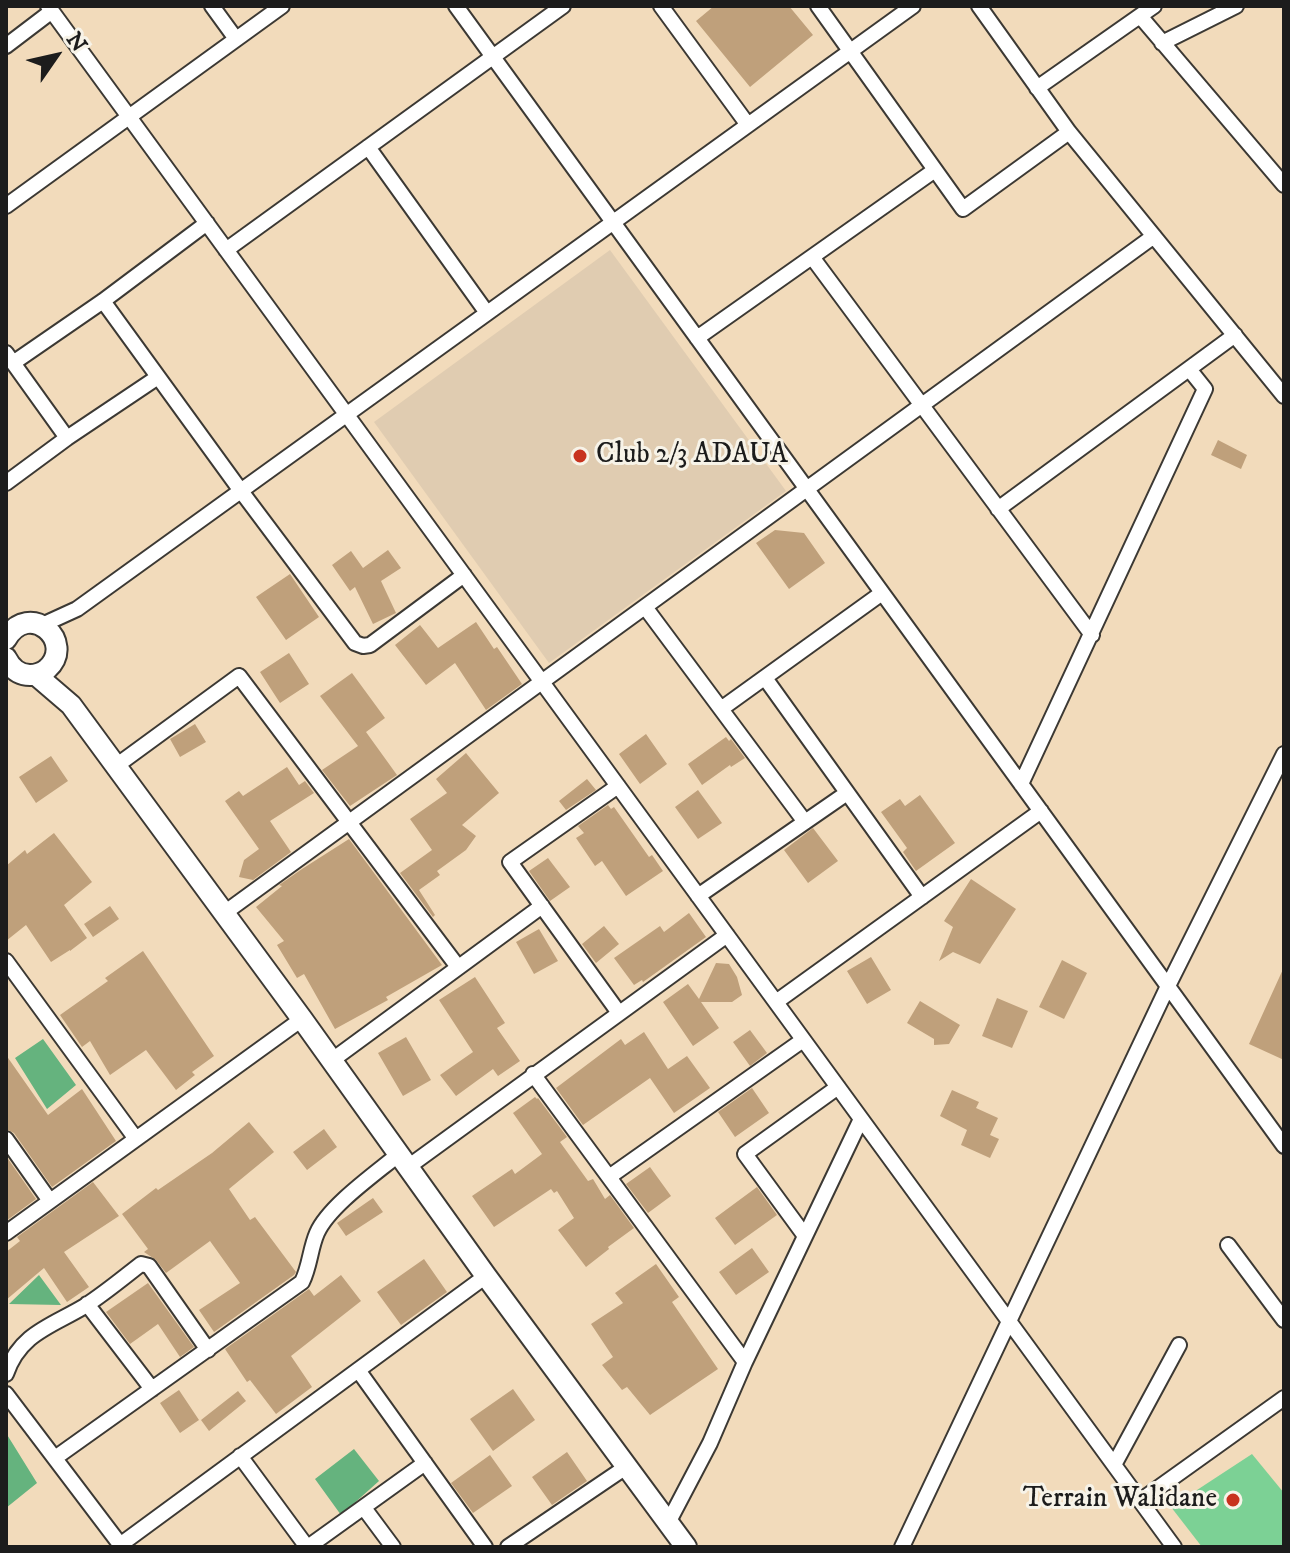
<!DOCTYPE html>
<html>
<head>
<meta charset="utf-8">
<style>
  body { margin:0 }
  #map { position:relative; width:1290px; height:1553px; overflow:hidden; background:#f2dbbb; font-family:"IM FELL DW Pica",serif }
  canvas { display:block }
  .frame { position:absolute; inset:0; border:8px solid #1c1c1c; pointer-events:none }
  .north { position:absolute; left:16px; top:16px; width:80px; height:80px; -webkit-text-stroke:6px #f7f3e8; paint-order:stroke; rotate:56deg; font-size:22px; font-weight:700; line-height:32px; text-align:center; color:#1c1c1c }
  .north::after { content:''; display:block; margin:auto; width:28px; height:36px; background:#1c1c1c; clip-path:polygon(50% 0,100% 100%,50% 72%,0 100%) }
</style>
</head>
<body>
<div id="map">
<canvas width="1290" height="1553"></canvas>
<div class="frame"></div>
<div class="north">N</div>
</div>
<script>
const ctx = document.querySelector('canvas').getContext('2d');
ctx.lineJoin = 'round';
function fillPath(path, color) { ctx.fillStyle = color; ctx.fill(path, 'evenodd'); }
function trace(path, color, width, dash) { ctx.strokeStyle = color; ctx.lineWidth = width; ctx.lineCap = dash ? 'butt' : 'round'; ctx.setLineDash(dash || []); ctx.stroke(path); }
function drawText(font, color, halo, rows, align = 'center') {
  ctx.font = font + ' "IM FELL DW Pica",serif'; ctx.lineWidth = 6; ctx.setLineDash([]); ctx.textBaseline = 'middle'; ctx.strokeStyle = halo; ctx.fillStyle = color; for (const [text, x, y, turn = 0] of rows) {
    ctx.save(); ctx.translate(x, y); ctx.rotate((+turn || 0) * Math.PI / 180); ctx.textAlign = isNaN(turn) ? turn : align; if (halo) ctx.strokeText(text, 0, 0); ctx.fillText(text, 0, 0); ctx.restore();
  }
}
const built = new Path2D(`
  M610,250L786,491L549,663L374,422Z`);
const green = new Path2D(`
  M1252,1454L1284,1493V1547H1202L1171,1507Z`);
const forest = new Path2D(`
  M43,1039L76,1085L47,1109L15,1058Z
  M39,1275L61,1305L9,1304Z
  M6,1433L37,1483L6,1508Z
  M354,1449L379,1481L341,1515L315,1479Z`);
const building = new Path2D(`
  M714,6H789L813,35L750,87L696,21Z
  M1218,440L1247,455L1241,469L1211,455Z
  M775,530L804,533L825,563L789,589L756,543Z
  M388,550L401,568L381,581L396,613L373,624L355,587L350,591L332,565L351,551L363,568Z
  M290,574L319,617L286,640L256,597Z
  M476,622L494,649L497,647L522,684L486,710L455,663L426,685L395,645L420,625L438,648Z
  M289,653L309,684L280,703L260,672Z
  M352,673L385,718L366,732L397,775L350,806L322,770L358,746L320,696Z
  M195,724L206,742L180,757L170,739Z
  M646,734L667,764L640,784L619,754Z
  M726,737L729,741L731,739L745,758L731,767L730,765L702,785L688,764Z
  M466,753L499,793L462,825L476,836L466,850L437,871L440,875L419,890L435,915L433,917L400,873L432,850L410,819L447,793L436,779Z
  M51,756L68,781L36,803L19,777Z
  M287,767L299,785L305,781L314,793L270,821L291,852L253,880L239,877L244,860L259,849L225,801L239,791L243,796Z
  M587,779L596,790L566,810L559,801Z
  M698,790L722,823L698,839L675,807Z
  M920,795L955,843L916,871L903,852L907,848L881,812L900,799L905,806Z
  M608,805L611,809L614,807L649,857L652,855L663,871L626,896L602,861L595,866L576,838L584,833L578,826Z
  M813,828L838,861L808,883L784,850Z
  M54,833L92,882L64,905L87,938L70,951V950L51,962L26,925L6,941V866L25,850L27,854Z
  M349,839L442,965L386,997L388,1000L335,1029L304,974L297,978L277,945L284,941L256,907L282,886L279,885L302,869Z
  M548,858L570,887L550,901L529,871Z
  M971,879L1016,909L980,964L953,952L939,961L953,927L944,921Z
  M110,906L119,919L93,937L84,924Z
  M689,913L706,937L643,982L642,980L634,985L614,958L660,926L664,932Z
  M604,926L619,944L596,963L582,944Z
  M539,929L558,961L534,974L516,942Z
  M143,951L214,1056L192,1072L195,1075L176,1090L146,1050L110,1075L90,1041L82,1047L60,1015L108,981L105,978Z
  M871,957L891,990L867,1004L847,971Z
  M1062,960L1087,973L1064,1019L1039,1007Z
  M716,963L729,964L737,977L742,995L732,1002H701L719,1028L693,1046L663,1002L688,984L699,999Z
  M1284,967V1060L1249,1044Z
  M475,977L505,1023L497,1028L520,1061L498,1076L493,1069L456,1096L440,1075L473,1052L439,1000Z
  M997,998L1028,1011L1012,1048L982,1036Z
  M920,1001L960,1025L949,1044L934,1045V1039L907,1023Z
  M750,1030L767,1053L750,1066L733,1042Z
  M644,1032L668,1069L687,1056L710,1088L674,1113L650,1078L583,1125L556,1088L621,1039L625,1045Z
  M406,1037L431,1080L403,1096L378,1053Z
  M6,1055L48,1115L82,1089L116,1141L52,1187L14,1133L6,1129Z
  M752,1088L769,1113L735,1137L718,1112Z
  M952,1090L979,1102L976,1108L998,1118L990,1135L999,1139L990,1158L961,1145L967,1130L940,1116Z
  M535,1097L537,1099L538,1098L567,1137L560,1142L588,1181L593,1179L605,1199L610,1195L634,1228L608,1247L609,1249L586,1267L558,1230L574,1218L557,1191L554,1193L551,1189L494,1227L472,1196L512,1169L515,1174L542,1154L513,1113Z
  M249,1122L274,1152L229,1189L250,1220L255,1217L296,1272L294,1275L214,1332L199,1310L240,1283L210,1241L166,1273L156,1260L144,1252L148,1249L122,1214L156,1188L158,1190L212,1153Z
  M324,1129L337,1147L307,1170L293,1152Z
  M6,1156L36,1199L6,1221Z
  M650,1167L671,1196L648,1213L626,1184Z
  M93,1182L119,1216L64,1252L89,1287L67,1302L44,1268L6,1300V1252L20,1241L17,1237Z
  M757,1187L777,1215L735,1245L715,1218Z
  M373,1198L383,1212L346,1236L337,1223Z
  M752,1248L769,1272L736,1295L719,1272Z
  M424,1259L447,1292L401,1325L377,1292Z
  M656,1264L679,1297L672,1302L718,1369L650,1415L627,1387L622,1390L602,1365L613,1357L591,1324L623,1303L615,1293Z
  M341,1275L361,1301L291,1356L312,1387L276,1414L250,1380L247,1382L225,1349L309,1289L314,1296Z
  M148,1283L194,1347L180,1357L158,1324L130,1344L106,1312Z
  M513,1389L535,1420L493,1451L470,1419Z
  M179,1390L199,1420L180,1433L160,1403Z
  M238,1391L246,1401L209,1431L201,1420Z
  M567,1452L587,1481L552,1505L532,1477Z
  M490,1455L512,1486L473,1513L451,1483Z`);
const street = new Path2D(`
  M48,6L1174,1547
  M212,6L236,39
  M456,6L1284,1146
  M661,6L748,125
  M818,6L963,209L1069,132
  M979,6L1069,132L1284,396
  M1140,16L1284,185
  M1162,43L1236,6
  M6,46L52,11
  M1037,88L1154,6
  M368,147L487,313
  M6,206L282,6
  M226,250L563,6
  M812,257L1092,635
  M103,301L241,491L355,643L363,646L370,645L464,575
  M697,338L935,170
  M6,353L67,438
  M13,363L103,301L207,223
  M6,483L67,438L158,377
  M998,509L1235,335
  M645,607L805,822
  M42,625L77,609L913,6
  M765,678L922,897
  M721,709L882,593
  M116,766L239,676L458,967
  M1021,784L1205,389L1189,369
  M618,786L510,862L619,1013
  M698,896L847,793
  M223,914L1154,236
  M6,961L136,1139
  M776,1002L1041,811
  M331,1061L542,906
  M533,1074L745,1362
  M6,1139L50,1201
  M408,1167L727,935
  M609,1177L803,1040
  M6,1233L302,1019
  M805,1236L745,1154L838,1087
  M1228,1245L1284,1320
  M87,1304L152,1389
  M358,1370L485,1547
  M6,1374C20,1333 52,1326 85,1306C105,1293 123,1278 141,1264L149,1266L208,1350
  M6,1394L122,1547
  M240,1456L307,1547
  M55,1458L302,1282C310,1266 310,1249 317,1233C329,1206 375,1174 399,1154
  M1114,1465L1179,1345
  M1140,1501L1284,1398
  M364,1508L393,1547
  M668,1523L710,1443L745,1362L861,1119
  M120,1545L486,1276
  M308,1547L425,1463
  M508,1547L626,1467
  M902,1547L1168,986L1284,754`);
const secondary = new Path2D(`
  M6,639C29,599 77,642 47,669C42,673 37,675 30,675C18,675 11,668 6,658
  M36,675L71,705L302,1019L486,1276L686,1547`);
const markers = [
  [580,456,8,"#c8321e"],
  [1233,1500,8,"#c8321e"]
];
const poiNames = [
  ["Club 2/3 ADAUA",596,456],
  ["Terrain Walidane",1217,1500,"right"]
];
fillPath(built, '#e0ccb1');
fillPath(green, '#7cd195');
fillPath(forest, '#65b37e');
fillPath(building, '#bfa07b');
trace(street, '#3c3934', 18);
trace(secondary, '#3c3934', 24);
trace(street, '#fff', 14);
trace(secondary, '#fff', 20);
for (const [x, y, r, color] of markers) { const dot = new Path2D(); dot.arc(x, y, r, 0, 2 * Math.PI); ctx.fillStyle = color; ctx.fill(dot); trace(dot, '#f7f3e8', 3); }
drawText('28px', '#1c1c1c', '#f7f3e8', poiNames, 'left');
</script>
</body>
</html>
